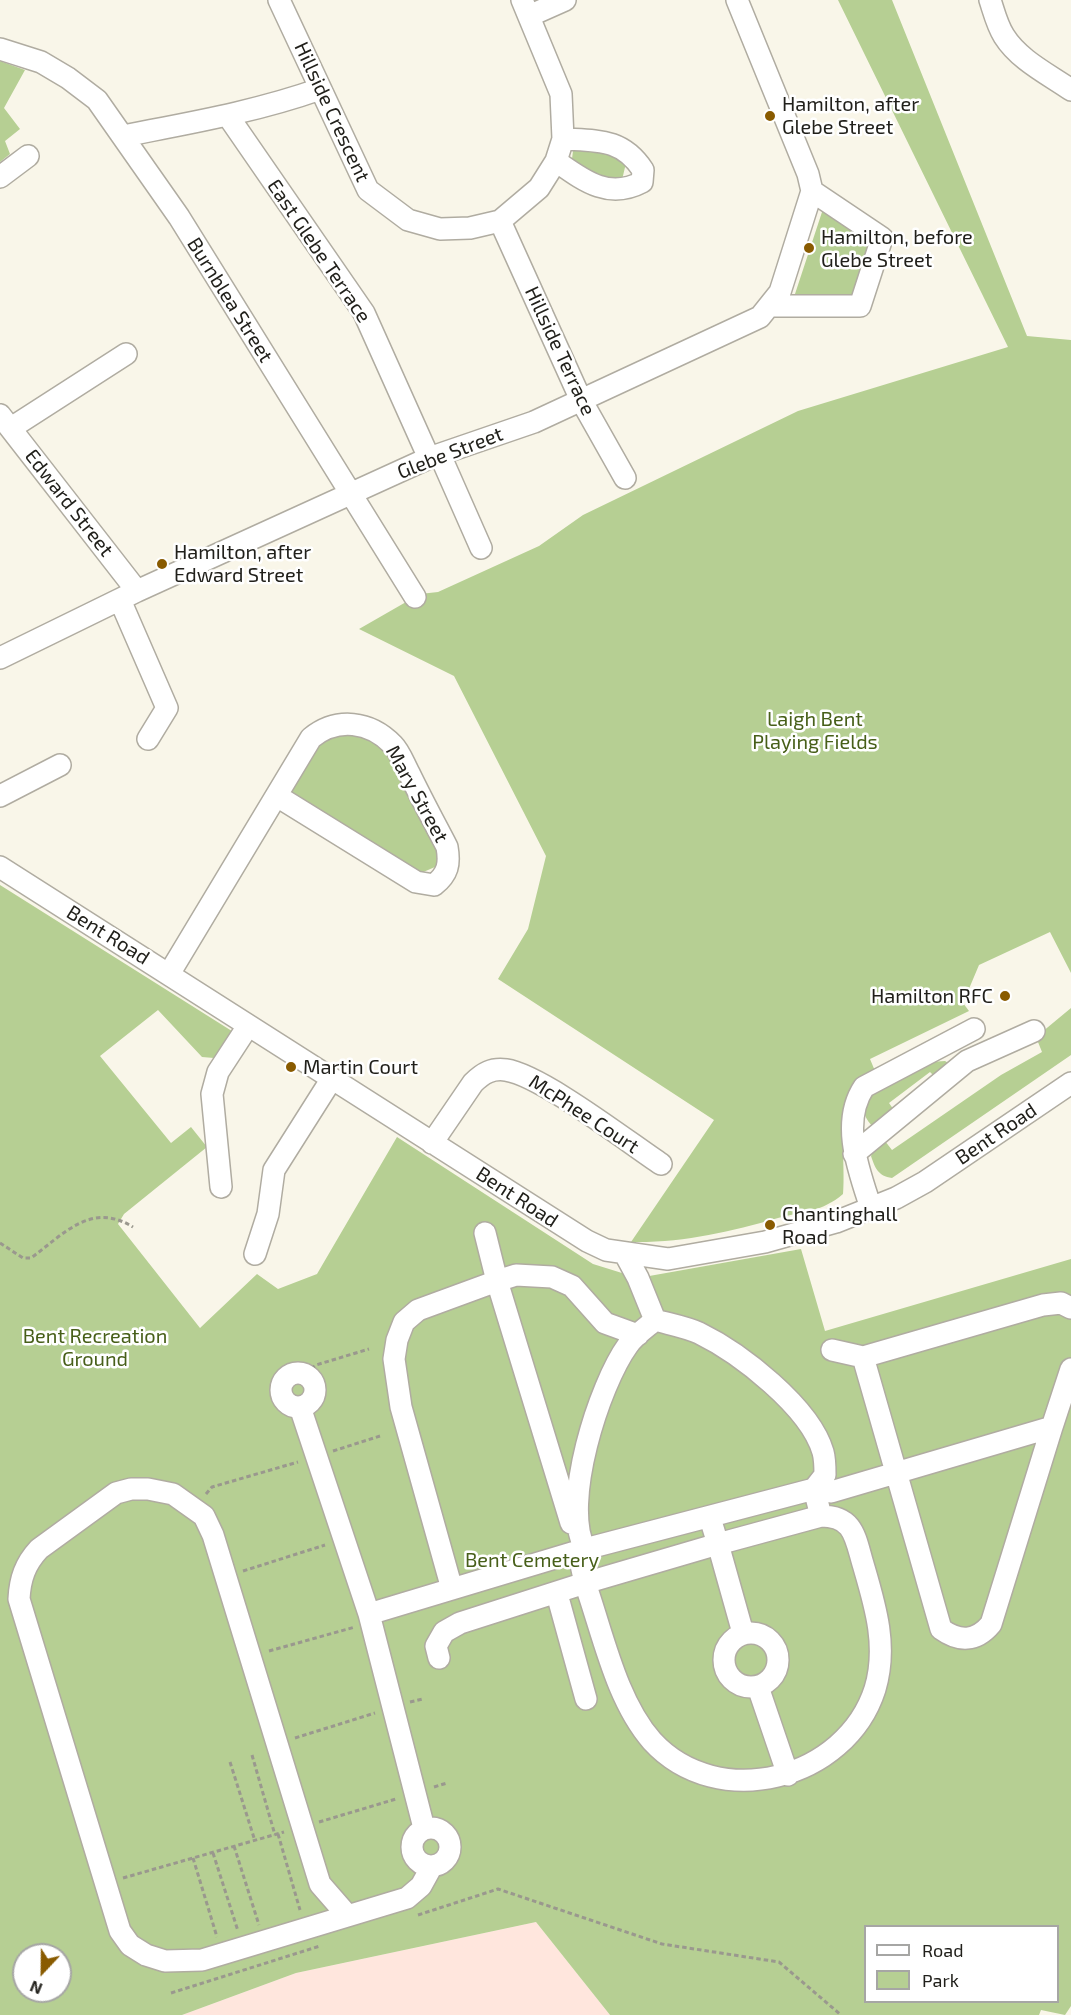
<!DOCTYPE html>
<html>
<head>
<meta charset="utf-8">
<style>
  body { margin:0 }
  #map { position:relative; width:1071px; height:2015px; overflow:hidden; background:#f9f6e9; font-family:"Exo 2",sans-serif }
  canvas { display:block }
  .legend { position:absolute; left:864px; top:1925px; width:195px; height:78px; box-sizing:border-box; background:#fff; border:2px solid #a6a6a4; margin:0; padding:8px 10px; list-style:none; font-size:18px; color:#21201b }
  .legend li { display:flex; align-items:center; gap:12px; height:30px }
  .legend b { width:30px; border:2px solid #a6a6a4 }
  .north { position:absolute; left:12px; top:1943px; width:60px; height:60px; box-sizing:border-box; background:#fff; border:2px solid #a6a6a4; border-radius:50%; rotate:202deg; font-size:16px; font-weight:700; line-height:24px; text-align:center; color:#21201b }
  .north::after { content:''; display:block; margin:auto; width:21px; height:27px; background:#895b00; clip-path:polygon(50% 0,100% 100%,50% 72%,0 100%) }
</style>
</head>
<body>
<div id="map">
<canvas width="1071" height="2015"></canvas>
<ul class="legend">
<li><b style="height:8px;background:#fff"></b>Road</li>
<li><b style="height:16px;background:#b6cf93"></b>Park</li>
</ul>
<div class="north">N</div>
</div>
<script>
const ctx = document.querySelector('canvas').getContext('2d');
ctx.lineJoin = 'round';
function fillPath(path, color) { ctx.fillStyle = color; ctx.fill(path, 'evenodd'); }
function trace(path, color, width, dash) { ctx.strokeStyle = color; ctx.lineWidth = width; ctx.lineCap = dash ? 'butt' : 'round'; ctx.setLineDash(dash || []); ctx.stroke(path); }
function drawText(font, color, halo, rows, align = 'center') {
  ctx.font = font + ' "Exo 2",sans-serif'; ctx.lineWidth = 5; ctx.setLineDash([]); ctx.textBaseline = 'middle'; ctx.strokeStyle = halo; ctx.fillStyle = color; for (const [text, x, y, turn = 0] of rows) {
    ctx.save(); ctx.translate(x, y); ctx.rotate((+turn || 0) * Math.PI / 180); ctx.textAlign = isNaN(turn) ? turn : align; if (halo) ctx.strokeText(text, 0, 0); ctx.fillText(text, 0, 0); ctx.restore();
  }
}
const industrial = new Path2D(`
  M536,1922L610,2015H182L296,1973Z`);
const green = new Path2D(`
  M838,0H892L1027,336L1071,340V973L1050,932L979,965L963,1003L969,1011L870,1059L875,1071C867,1076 857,1080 852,1087C837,1110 846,1167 843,1194C822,1212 804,1211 778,1218C729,1232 683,1243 631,1242L714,1120L498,979L528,929L546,856L454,676L359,629L420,594L438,592L539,546L583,515L798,411L1008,347Z
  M0,61L25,70L4,108L20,129L5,141L10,154L0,162Z
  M603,150L626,163L622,180L595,177L572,159L573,151Z
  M823,209L871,244L852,299L794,297Z
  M358,732L386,749L438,841V862L435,867L421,873L293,795L291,789L314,747L324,738Z
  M0,885L235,1033L214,1058L202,1057L158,1010L100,1056L171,1143L191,1127L207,1147L124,1214L118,1224L200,1328L257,1274L278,1289L317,1274L397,1137L593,1264L638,1278L801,1249L825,1331L1071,1259V2006L1065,2015L1041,2010L1039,2015H610L536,1922L296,1973L182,2015H0ZM866,1926H1058V2002H866ZM24,1955H60V1991H24Z
  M1071,1008V1055L892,1178C878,1176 875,1168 871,1156L881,1136L892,1150L1001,1075L1042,1052L1036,1037Z
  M945,1061L950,1064L938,1080L930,1072L889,1103L896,1113L874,1128C865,1119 861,1110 865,1097L930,1062Z`);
const path = new Path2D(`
  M0,1243L23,1258H31C64,1234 91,1201 133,1227
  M305,1373L316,1365L369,1349
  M333,1451L380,1436
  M206,1494L212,1487L298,1462
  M243,1571L325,1545
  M269,1651L355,1627
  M410,1702L423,1699
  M295,1738L375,1713
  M252,1755L275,1835
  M230,1762L255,1841
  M434,1787L447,1783
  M319,1822L396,1799
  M278,1834L300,1910
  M234,1846L259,1925
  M213,1853L238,1931
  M193,1858L217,1937
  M123,1878L284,1832
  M418,1915L498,1889L662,1944L779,1962L841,2015
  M171,1993L320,1946`);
const minor = new Path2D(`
  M279,0L368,190L408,220L440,229L470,228L500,221L539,188L556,161L563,139L561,94L522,0
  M990,0C994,12 997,25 1004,36C1019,60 1048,74 1071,90
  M529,16L565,0
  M0,49L41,62L68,78L97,100L179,217L415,597
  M228,116L364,313L429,458
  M123,136C189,123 255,112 320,89
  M556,161C583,180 608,200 642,182L643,170C622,138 597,141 563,139
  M0,177L28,156
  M500,221L581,400L625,478
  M771,306H860L882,238L812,191
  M0,415L137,591
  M11,428L126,354
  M440,455L481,548
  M120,600L167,708L148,739
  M0,658L137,591L429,458L534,422L760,317L780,292L812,191L808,174L737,0
  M0,796L60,765
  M0,867L587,1241L606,1250L668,1259L765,1242L836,1222L896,1198L925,1182L1071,1083
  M169,974L311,738C337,717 370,721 393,745C400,752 404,764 409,773C421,798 434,822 447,847C450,864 448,874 434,885L416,882L277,796
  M432,1143L473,1083C483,1073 492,1068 506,1070C541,1075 628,1142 661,1164
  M854,1154L967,1061L1034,1031
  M221,1187L212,1094L218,1072L248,1026
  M871,1208C859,1171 840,1123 864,1087L974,1029
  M485,1233L497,1281L516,1275L552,1277L572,1286L605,1323L638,1335
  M255,1254L268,1214L274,1170L331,1080
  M625,1254L638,1278L655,1320C669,1324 686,1327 699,1333C740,1353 810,1407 823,1452C825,1459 825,1468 825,1475L814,1489L585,1549C561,1504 599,1385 628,1345C635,1335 647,1327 655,1320
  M832,1350L863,1357
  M281 1390a17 17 0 1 1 34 0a17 17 0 1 1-34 0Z
  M300,1407L369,1614L452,1589
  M1052,1427L991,1624C976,1642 959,1642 941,1629L863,1357L1043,1305L1061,1303L1071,1308
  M710,1518L718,1544L821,1516L814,1489L831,1492L1052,1427L1071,1369
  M571,1523L497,1281L418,1310L404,1322L397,1340L394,1359L401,1407L452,1589L585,1549
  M578,1551L585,1583L718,1544L743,1633
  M557,1594L586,1699
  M369,1614L424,1828
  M724 1660a27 27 0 1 1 54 0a27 27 0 1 1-54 0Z
  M439,1658L436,1646L444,1632L460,1623L585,1583C603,1634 616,1700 652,1741C718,1813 846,1780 875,1689C888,1646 875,1605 863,1564C855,1537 854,1516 821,1516
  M758,1687L788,1775
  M412 1847a19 19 0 1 1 38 0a19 19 0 1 1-38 0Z
  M347,1915L320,1884L213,1535L204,1516L173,1494L148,1489H131L116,1493L39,1549C25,1564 20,1579 19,1599L120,1931L130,1945L146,1955L165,1961L202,1960L407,1898L421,1886L432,1866`);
const markers = [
  [770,116,6,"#895b00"],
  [809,248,6,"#895b00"],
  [162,564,6,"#895b00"],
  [1005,996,6,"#895b00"],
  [291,1067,6,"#895b00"],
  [770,1225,6,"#895b00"]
];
const poiNames = [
  ["Hamilton, after",782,104],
  ["Glebe Street",782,127],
  ["Hamilton, before",821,237],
  ["Glebe Street",821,260],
  ["Hamilton, after",174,552],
  ["Edward Street",174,575],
  ["Hamilton RFC",993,996,"right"],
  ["Martin Court",303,1067],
  ["Chantinghall",782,1214],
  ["Road",782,1237]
];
const streetNames = [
  ["Hillside Crescent",332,112,65],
  ["East Glebe Terrace",319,251,56],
  ["Burnblea Street",230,300,58],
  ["Hillside Terrace",560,351,65],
  ["Glebe Street",450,453,-21],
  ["Edward Street",69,503,52],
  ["Mary Street",417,794,61],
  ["Bent Road",108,935,32],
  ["McPhee Court",584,1114,33],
  ["Bent Road",996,1134,-34],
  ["Bent Road",517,1197,33]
];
const parkNames = [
  ["Laigh Bent",815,719],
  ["Playing Fields",815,742],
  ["Bent Recreation",95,1336],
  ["Ground",95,1359],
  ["Bent Cemetery",532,1560]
];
fillPath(industrial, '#ffe6dd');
fillPath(green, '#b6cf93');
trace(minor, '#b0aca1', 24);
trace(path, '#9a988e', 3, [4.5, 3]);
trace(minor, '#fff', 21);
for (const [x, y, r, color] of markers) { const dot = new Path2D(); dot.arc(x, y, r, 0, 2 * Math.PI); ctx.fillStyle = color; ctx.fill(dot); trace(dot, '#fff', 2); }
drawText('20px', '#21201b', '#fff', poiNames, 'left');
drawText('20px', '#21201b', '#fff', streetNames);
drawText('20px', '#475f19', '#fff', parkNames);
</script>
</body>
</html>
